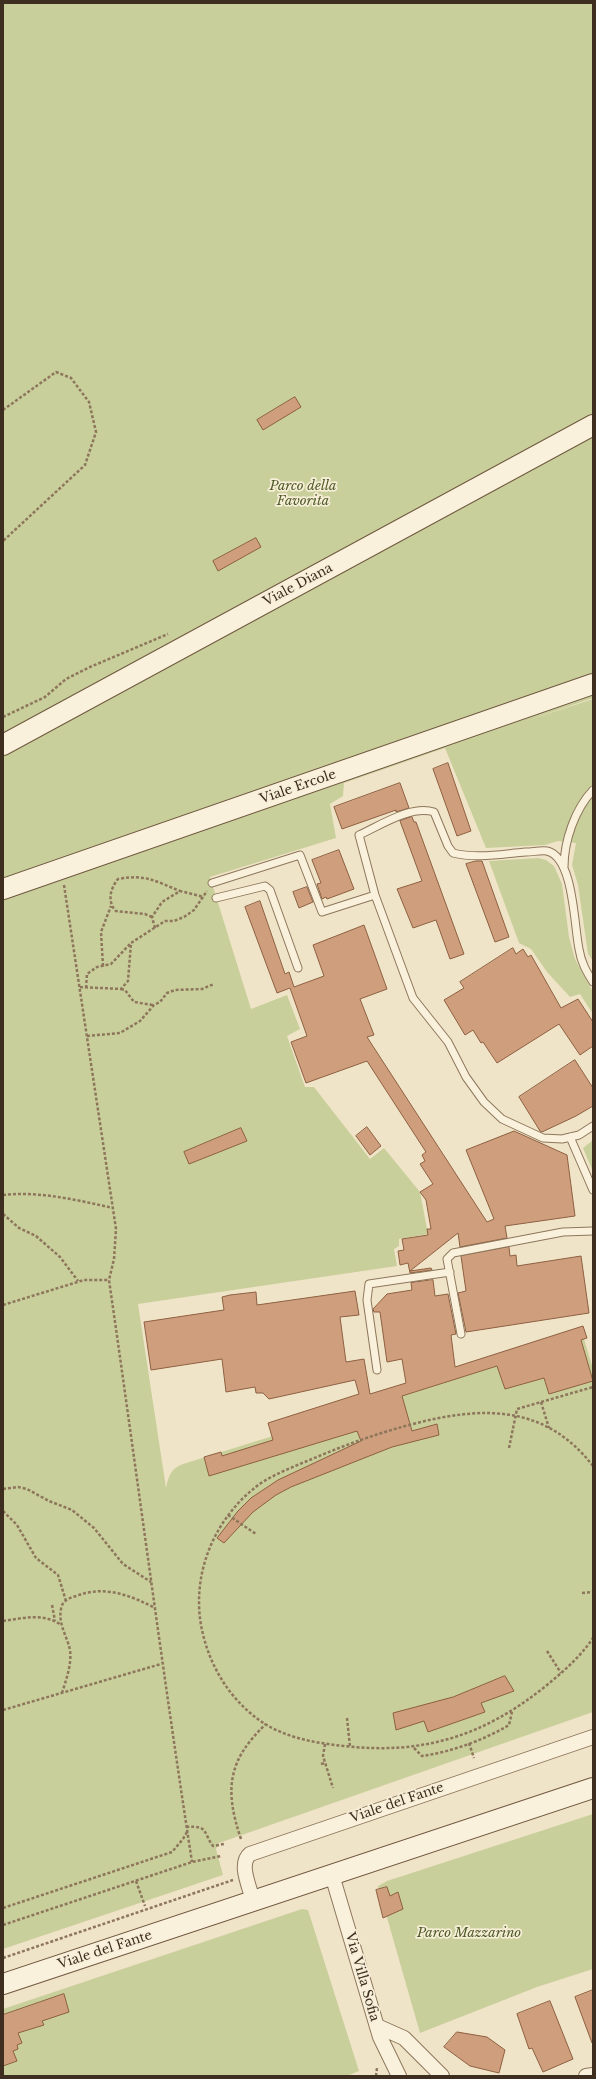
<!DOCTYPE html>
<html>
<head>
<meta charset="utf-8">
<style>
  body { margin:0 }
  #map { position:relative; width:596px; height:2079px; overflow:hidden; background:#f0e4c8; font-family:"Libre Baskerville",serif }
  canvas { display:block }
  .frame { position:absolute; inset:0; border:4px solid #3d2e20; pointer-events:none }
</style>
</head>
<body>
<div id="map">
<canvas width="596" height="2079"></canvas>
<div class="frame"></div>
</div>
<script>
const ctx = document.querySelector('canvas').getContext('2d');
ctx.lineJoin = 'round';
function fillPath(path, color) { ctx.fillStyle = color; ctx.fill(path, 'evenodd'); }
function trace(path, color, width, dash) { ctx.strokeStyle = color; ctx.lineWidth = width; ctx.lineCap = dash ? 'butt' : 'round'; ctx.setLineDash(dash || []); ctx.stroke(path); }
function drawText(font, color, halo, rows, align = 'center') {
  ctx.font = font + ' "Libre Baskerville",serif'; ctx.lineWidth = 3.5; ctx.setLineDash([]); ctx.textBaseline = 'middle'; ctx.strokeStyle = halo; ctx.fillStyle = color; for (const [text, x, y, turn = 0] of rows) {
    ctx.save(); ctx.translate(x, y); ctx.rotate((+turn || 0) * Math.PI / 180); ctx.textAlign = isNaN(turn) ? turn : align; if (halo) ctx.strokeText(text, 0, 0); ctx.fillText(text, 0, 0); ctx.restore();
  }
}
const green = new Path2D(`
  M3,3H593V698L523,722L593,699V961L588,954L578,885L572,865L576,843L558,841L545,845L486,848L445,748L344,783L343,796L330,804L336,838L210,877L251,1009L287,995L300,1029L287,1036L305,1087H314L370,1159L384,1148L420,1192L428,1234L399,1239V1246L394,1249L397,1266L138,1304L166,1488C168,1477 171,1468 183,1464L584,1339L593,1369V1712L219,1843L216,1849L223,1875L3,1949Z
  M538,858L546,860L554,866L562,884L569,937L575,959L593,992V1014L580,994L570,997L547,972L531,949L519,943L489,861Z
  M593,1140V1172L583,1148Z
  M593,1814V1969L537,1987L420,2033L378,1886L387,1881Z
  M302,1909L308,1910L359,2071L347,2076H3V2009Z`);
const building = new Path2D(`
  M295,397L301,407L263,430L257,420Z
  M256,538L261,547L218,571L213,561Z
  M448,763L471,831L457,836L433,769Z
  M400,783L409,808L396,812V810L342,829L334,807Z
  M412,817L414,822H416L464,954L450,959L436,920L413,928L397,889L422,881L400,821Z
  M339,850L354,889L327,899L326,897L322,899L317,884L321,883L312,860Z
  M476,861H482L509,937L495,942L466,864Z
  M307,887L313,902L299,908L293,892Z
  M260,901L285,974L289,972L294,987L324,976L313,945L364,925L387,989L360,999L374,1035L367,1037L487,1222L494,1219L466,1150L514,1131L567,1155L575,1216L505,1226L507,1238L460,1247L458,1233L410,1271L431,1268L432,1270L410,1273L408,1263L400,1265L398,1251L404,1250L402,1239L428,1235L427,1229H431L426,1200L420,1192L433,1184L420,1164L425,1161L422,1155L426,1152L367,1061L306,1083L291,1042L307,1036L290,988L277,993L245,907Z
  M513,948L516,954L523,949L528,957L531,955L561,1008L578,999L593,1022V1046L580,1055L559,1024L497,1063L483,1042L481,1043L473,1030L465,1035L444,1000L464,988L460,982Z
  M575,1060L593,1088V1106L576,1116L542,1132L540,1131L519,1097Z
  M367,1127L381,1146L370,1155L356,1136Z
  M241,1128L247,1141L189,1164L184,1152Z
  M509,1247L510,1256L516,1255L517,1266L581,1256L589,1313L466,1332L458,1293L466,1291L461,1256Z
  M433,1280L435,1296L448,1294L456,1334L451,1335L455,1367L583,1326L587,1338L581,1340L593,1381L549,1394L544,1378L505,1389L497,1366L402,1396L412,1431L437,1424L439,1435L392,1447L291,1487L276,1495L253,1512L224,1543L217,1538L238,1511L251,1498L278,1480L361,1441L357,1431L209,1476L204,1457L221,1452L222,1456L273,1440L268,1423L359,1394L355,1380L269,1399L263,1393H256L255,1387L226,1392L222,1359L151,1370L144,1322L224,1310L222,1297L230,1295L256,1292L257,1305L355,1291L359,1315L340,1317L346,1362L364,1359L370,1394L406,1383L402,1359L387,1362L380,1312H374L373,1309L387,1294L412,1290L411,1283Z
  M505,1676L514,1691L481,1703L485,1712L428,1732L424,1721L396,1730L393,1713L453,1697Z
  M387,1887L390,1896L398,1892L403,1909L383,1918L376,1890Z
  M593,1990V2043H592L575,1997Z
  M64,1994L69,2012L42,2021L44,2025L18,2033L22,2043L17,2045L18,2049L13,2051L17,2061L3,2066V2015Z
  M550,2001L573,2059L543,2072L532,2048L529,2049L517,2014Z
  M457,2032L487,2037L505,2050L499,2073L470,2066L444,2047Z`);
const path = new Path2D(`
  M3,410L56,372L71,378L89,402L96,432L85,465L3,541
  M3,717L45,697L66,679L90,667L168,634
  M64,885L116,1229L114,1259L109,1280C137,1474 162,1668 192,1862
  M152,917L145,914L116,911C107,902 110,889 118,879C146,874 155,881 180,891
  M155,928L152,917L162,902L180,891L204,897
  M103,966L101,932L111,906
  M80,987L121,989L128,981L131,943L165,921H174L184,917L194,910L207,891
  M86,988L87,974L97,967L111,964L130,944
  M121,989L125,990L134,1002L153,1005
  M87,1036L120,1033L140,1021L154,1005L160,1002L167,993L175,990L202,989L214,984
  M3,1195C40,1191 77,1200 113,1208
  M3,1214L19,1228L36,1236L60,1257L78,1281
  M3,1305L84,1280H109
  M541,1402L549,1428
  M509,1448L517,1409L593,1387
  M593,1466C545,1404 482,1406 413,1424C378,1433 345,1445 312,1459C295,1466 277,1473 261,1483C215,1516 190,1574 202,1630C210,1667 230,1700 262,1722C286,1738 315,1743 344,1746C424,1755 484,1736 547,1685C564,1671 580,1657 593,1638
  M3,1489L18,1487L27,1489L49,1501L72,1510L94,1528L123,1564L151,1582
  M3,1511L17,1525L36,1558L58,1575L66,1601
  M228,1515L256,1534
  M582,1593L593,1592
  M52,1605L55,1621
  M3,1621C23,1618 42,1613 60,1624
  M547,1651L561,1673
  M62,1693C66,1680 72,1664 70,1650C67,1636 58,1624 61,1609C62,1601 69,1598 76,1596C104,1585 130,1595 155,1608
  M3,1710L161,1664
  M347,1718L350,1747
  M469,1743L474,1758
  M325,1744L323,1756L333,1788
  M414,1748L422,1756C451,1752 484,1740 509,1725L512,1712
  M321,1764L325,1763
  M186,1827C209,1825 203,1833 213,1846L224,1844
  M241,1839C224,1789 228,1760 266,1724
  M136,1881L145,1906
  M3,1908L172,1852L183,1839L187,1832
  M3,1925L192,1862L221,1856
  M3,1958L233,1880
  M376,2076L377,2068`);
const lane = new Path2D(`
  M564,867C564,841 575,809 593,790
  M212,883L300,855L322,912L375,895L413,998L448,1042L466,1077L484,1102L502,1119L543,1138L562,1139L579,1135L593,1126
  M375,895L359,835C381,825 411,805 434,812L448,846L453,853C477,859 501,854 526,852C532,852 541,850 547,851C574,857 574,926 579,949C581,962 586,971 593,982
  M216,898L265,886L270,890L298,968
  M570,1137L593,1190
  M461,1334L447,1259L453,1253L563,1232L593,1231
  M377,1370L367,1300L369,1284L450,1272`);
const street = new Path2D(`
  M332,1875L380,2037L399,2076
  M253,1901C250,1887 238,1864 250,1854L593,1737
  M377,2026L404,2038L442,2076
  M586,2076L593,2075`);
const secondary = new Path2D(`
  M3,745L593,425
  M3,889L593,684
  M3,1984L593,1788`);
const parkNames = [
  ["Parco della",303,486],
  ["Favorita",303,501],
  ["Parco Mazzarino",469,1933]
];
const streetNames = [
  ["Viale Diana",298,585,-28],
  ["Viale Ercole",298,787,-19],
  ["Viale del Fante",397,1803,-19],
  ["Viale del Fante",105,1950,-18],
  ["Via Villa Sofia",362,1977,74]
];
fillPath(green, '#c9cf9b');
fillPath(building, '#cf9f7d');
trace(building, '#8d5f41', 1);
trace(lane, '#8d765c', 9);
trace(street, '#8d765c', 16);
trace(secondary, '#6f573f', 22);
trace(path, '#8d765c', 2.5, [3, 2]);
trace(lane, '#faf1dc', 7);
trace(street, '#faf1dc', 14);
trace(secondary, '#faf1dc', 20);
drawText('italic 13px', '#4d5a26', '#f7eed8', parkNames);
drawText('13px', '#3d2e20', '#f7eed8', streetNames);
</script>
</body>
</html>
